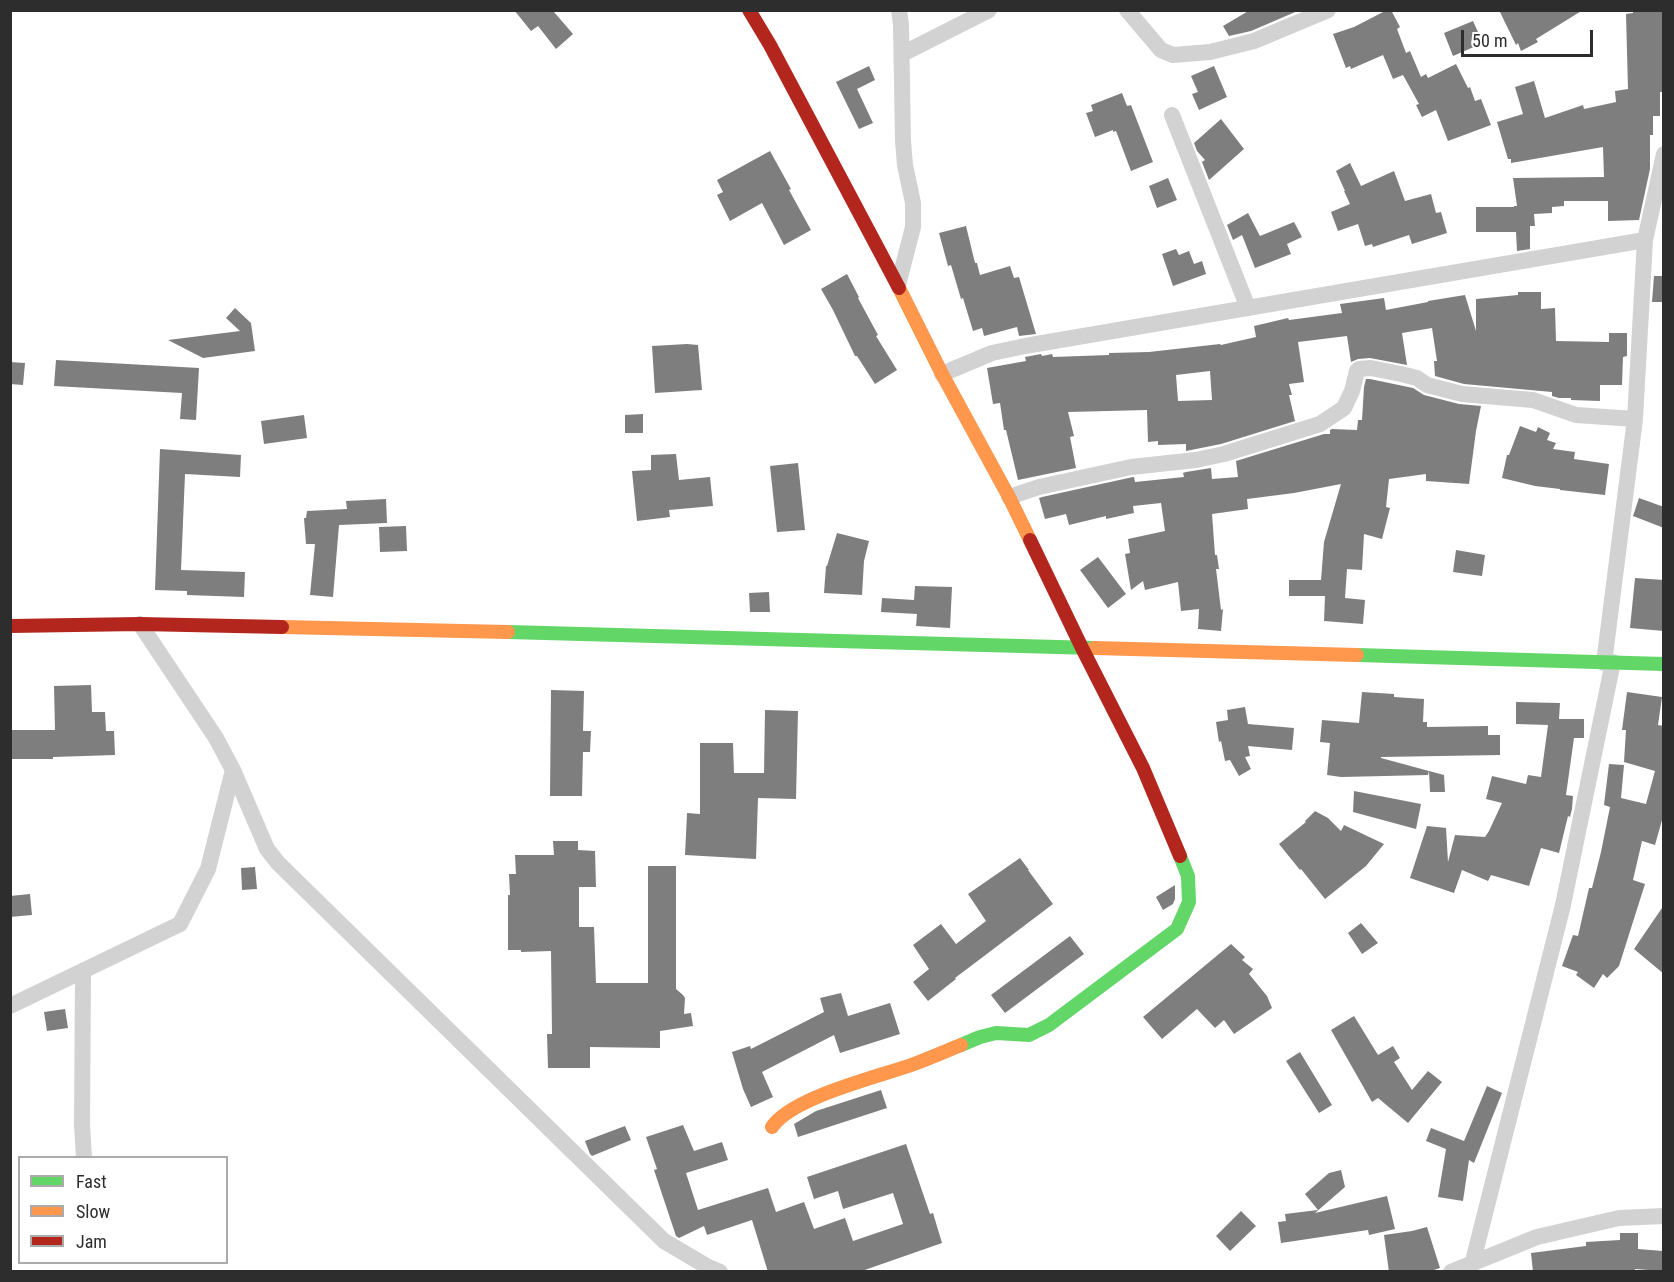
<!DOCTYPE html>
<html>
<head>
<meta charset="utf-8">
<style>
  body { margin:0 }
  #map { position:relative; width:1674px; height:1282px; overflow:hidden; background:#fff; font-family:"Roboto Condensed",sans-serif }
  canvas { display:block }
  .frame { position:absolute; inset:0; border:12px solid #2d2d2d; pointer-events:none }
  .legend { position:absolute; left:18px; top:1156px; width:210px; height:108px; box-sizing:border-box; background:#fff; border:2px solid #ababab; margin:0; padding:8px 10px; list-style:none; font-size:18px; color:#2d2d2d }
  .legend li { display:flex; align-items:center; gap:12px; height:30px }
  .legend b { width:30px; border:2px solid #ababab }
  .scale { position:absolute; left:1461px; top:30px; width:132px; height:27px; box-sizing:border-box; border:3px solid #2d2d2d; border-top:0; padding-left:8px; font-size:18px; line-height:21px; white-space:nowrap; color:#2d2d2d; -webkit-text-stroke:4px #fff; paint-order:stroke }
</style>
</head>
<body>
<div id="map">
<canvas width="1674" height="1282"></canvas>
<div class="frame"></div>
<ul class="legend">
<li><b style="height:8px;background:#63d668"></b>Fast</li>
<li><b style="height:8px;background:#ff974d"></b>Slow</li>
<li><b style="height:8px;background:#b3261e"></b>Jam</li>
</ul>
<div class="scale">50 m</div>
</div>
<script>
const ctx = document.querySelector('canvas').getContext('2d');
ctx.lineJoin = 'round';
function fillPath(path, color) { ctx.fillStyle = color; ctx.fill(path, 'evenodd'); }
function trace(path, color, width, dash) { ctx.strokeStyle = color; ctx.lineWidth = width; ctx.lineCap = dash ? 'butt' : 'round'; ctx.setLineDash(dash || []); ctx.stroke(path); }
const building = new Path2D(`
  M514,10H556L554,12L573,34L556,49L538,26L531,31Z
  M1250,10H1300L1251,31L1229,36L1223,26Z
  M1387,10H1391L1400,27L1397,29L1406,53L1410,51L1421,77L1426,74L1428,78L1456,64L1468,88L1470,87L1475,101L1481,99L1491,125L1448,141L1436,110L1422,117L1416,105L1419,104L1403,75L1393,79L1383,55L1351,69L1350,66L1346,68L1333,34L1354,27Z
  M1499,10H1583L1536,39L1538,42L1521,51L1518,43L1516,45Z
  M1633,10H1664V92H1660V116H1653V135H1650V169L1639,220L1608,221V201H1564V206L1552,207V213L1534,214L1535,226H1530V249L1517,251L1516,232H1476V207H1514V206H1517L1513,178L1604,177L1603,147L1511,163V159H1508L1497,122L1523,114L1515,87L1534,81L1545,118L1583,105L1584,109L1616,102L1615,91L1628,89L1626,14L1633,13Z
  M1473,21L1483,43L1453,56L1444,33Z
  M869,66L875,80L857,89L873,123L859,129L836,82Z
  M1214,66L1227,97L1199,110L1192,94L1198,92L1191,76Z
  M1122,93L1127,106L1131,105L1153,162L1131,171L1116,131L1113,132V130L1095,137L1086,113L1093,111L1091,105Z
  M1221,119L1244,149L1209,180L1202,162L1205,160L1197,151L1194,143Z
  M770,151L791,189L789,190L811,230L784,245L762,203L730,221L717,195L723,192L717,180Z
  M1350,163L1361,186L1394,171L1405,201L1431,194L1436,213L1441,212L1447,233L1412,244L1409,235L1373,247L1372,244L1365,246L1358,224L1338,231L1331,212L1350,204L1344,191H1345L1336,171Z
  M1168,178L1177,200L1157,208L1149,186Z
  M1248,213L1260,236L1294,222L1302,237L1287,244L1291,254L1255,268L1242,235L1233,240L1227,225Z
  M966,226L975,263H977L980,275L1010,266L1014,278L1019,277L1036,334L1019,336L1017,327L984,336L982,328L973,331L963,298L961,299L951,265L948,266L939,233Z
  M1176,249L1179,255L1189,251L1194,264L1202,261L1206,274L1173,286L1162,254Z
  M847,274L859,297L858,298L878,335L876,336L897,370L875,384L857,356H855L833,310L821,289Z
  M1654,276H1664V302H1652Z
  M1518,292H1541V309L1555,308L1556,341L1609,342V333H1627V356L1623,357L1622,385H1600V401L1571,400V398H1559L1552,396V392L1464,384L1435,376L1434,361H1437L1432,328L1402,333L1407,365L1370,358L1358,359L1351,362L1347,336L1298,342L1304,382L1289,384L1292,395H1289L1295,421L1221,444L1186,451V444L1158,445V441L1148,442L1147,410L1068,412L1074,436L1070,437L1076,468L1018,480L1006,430H1004L1000,403L993,404L987,368L1026,361L1025,357L1041,354L1042,356L1052,354L1053,357L1109,355V353L1149,352L1220,344L1221,345L1256,337L1254,326L1288,318L1289,320L1342,313L1340,304L1384,298L1386,310L1428,302V301L1465,295L1476,331V299L1518,295ZM1210,371L1212,400L1178,401L1176,375Z
  M235,308L251,323L255,351L203,358L168,340L240,331L226,318Z
  M687,344L698,345L702,390L655,393L652,346Z
  M56,360L199,368L196,420L180,419L182,393L54,386Z
  M10,362L25,363L23,385L10,384Z
  M1366,379H1370L1413,388L1424,395L1459,404L1481,406L1476,431L1469,484L1426,481V474L1389,479L1386,507L1390,508L1382,539L1364,534L1362,570L1347,569L1345,598L1365,600L1363,624L1324,621L1325,596H1289V580H1321L1324,542L1341,484L1294,493L1247,499L1248,509L1212,514L1215,555H1217L1219,569H1216L1221,610L1223,609L1221,631L1198,629L1199,609L1181,611L1178,582L1145,590L1143,581L1131,590L1125,554L1130,553L1128,539L1165,531L1161,503L1133,506L1134,513L1106,519V516L1069,525L1066,514L1045,519L1039,498L1042,497L1133,477H1134L1135,482L1184,477L1183,473L1186,472L1211,468L1212,479L1238,477L1236,461L1324,434H1330V430L1332,429L1357,430L1358,420H1362L1364,387Z
  M643,414V433H625V415Z
  M304,415L307,438L264,444L261,421Z
  M1520,426L1536,432L1538,427L1550,433L1547,440L1556,443L1553,449L1575,452L1574,459L1609,464L1605,495L1560,490V489L1535,486L1502,478L1507,455H1509Z
  M160,449L241,455L240,477L185,474L181,570L245,572L244,597L187,595V591L155,590Z
  M676,454L679,480L710,477L713,506L669,510L670,517L637,521L632,471L651,470V455Z
  M798,463L805,530L777,532L770,466Z
  M1639,498L1664,507V528L1633,516Z
  M386,499L387,523L339,525L333,597L310,595L315,544H306L304,518H306L307,511L347,509L346,501Z
  M406,526L407,551L380,552L379,527Z
  M837,533L869,541L864,561L862,595L824,593L826,566H827Z
  M1456,550L1485,555L1482,576L1453,572Z
  M1098,557L1126,594L1108,608L1080,570Z
  M1635,578L1664,580V631L1630,628Z
  M915,586L952,587L950,628L916,626L917,614L881,612L882,598L914,600Z
  M769,592L770,612H750L749,593Z
  M91,685L92,712H105L106,731H114L115,755L53,757V759H10V730H55L54,686Z
  M551,690L584,691L583,731H591L590,752H583L582,796H550Z
  M1362,692L1394,694V697L1424,699L1423,722H1427V727L1488,726V735H1500V755L1381,757V758L1429,771L1428,775L1341,777L1327,775L1330,743L1320,742L1322,720L1359,723Z
  M1627,692L1662,697L1658,725L1664,726V813L1655,845L1642,841L1633,880L1645,884L1619,966L1607,978L1603,974L1594,988L1576,975L1578,972L1562,966L1573,935L1578,936L1589,888H1592L1601,852L1610,807L1604,805L1609,764L1624,765L1621,798L1646,804L1655,771L1624,762L1626,730H1622Z
  M1516,702L1560,703L1559,719H1584V738H1574L1566,795L1573,796L1572,809L1570,817L1568,816L1559,853L1541,848L1529,886L1491,875L1488,881L1462,870L1454,893L1410,878L1427,826L1446,828L1448,862L1455,835L1485,837L1489,831L1502,803L1486,799L1492,776L1526,784L1528,775L1541,777L1548,725L1516,724Z
  M1245,707L1248,724L1294,728L1292,750L1248,746L1250,756L1245,757L1251,769L1239,776L1230,760L1225,761L1221,741L1219,742L1216,722L1228,720L1227,710Z
  M765,710L798,711L796,799L758,798L756,859L685,855L687,813L700,814V743H733L734,773H764Z
  M1429,771L1444,775L1445,792H1430Z
  M1354,791L1421,804L1416,829L1353,812Z
  M1315,811L1328,818L1341,831L1344,825L1384,844L1366,866L1325,899L1301,869L1300,870L1279,844L1306,822L1305,821Z
  M553,841H578V850L595,851L596,887H579V927H594L596,983H648V866H676V989L683,995L685,998L684,1014L691,1013L693,1026L660,1031V1048L590,1047V1068H548L547,1034H552L551,951L521,952V950H508V895H510L509,874H516L515,855H554Z
  M1020,858L1029,870H1028L1053,904L955,978L956,979L928,1001L913,982L929,969L913,945L941,924L956,944L986,921L968,894Z
  M255,867L257,889L242,890L241,868Z
  M1175,885V899L1173,904L1163,910L1156,897Z
  M30,894L32,915L10,917V896Z
  M1664,905V974L1634,949Z
  M1361,923L1378,943L1362,954L1348,933Z
  M1070,936L1084,954L1005,1013L991,995Z
  M1231,944L1245,957L1242,960L1253,969L1249,974L1267,996L1272,1008L1234,1034L1224,1020L1215,1028L1197,1009L1162,1039L1143,1017Z
  M841,993L848,1016L890,1003L900,1034L840,1053L834,1035L762,1072L773,1097L751,1107L743,1089L732,1052L750,1046L751,1049L824,1012L820,998Z
  M65,1009L68,1028L47,1031L44,1012Z
  M1354,1016L1378,1055L1393,1046L1400,1058L1394,1062L1412,1090L1428,1071L1442,1082L1408,1123L1378,1098L1372,1102L1331,1030Z
  M1300,1052L1332,1105L1319,1113L1286,1061Z
  M1487,1086L1502,1093L1474,1163L1469,1160L1463,1201L1438,1197L1446,1149L1426,1141L1431,1128L1464,1141Z
  M881,1090L887,1108L798,1137L794,1124L816,1111Z
  M683,1125L694,1151L722,1142L728,1160L686,1173L698,1210L768,1188L776,1212L804,1202L814,1229L845,1218L853,1241L903,1224L893,1193L843,1209L838,1191L814,1199L807,1177L906,1144L930,1214L933,1213L942,1243L859,1272H768L752,1220L707,1235L704,1226L679,1238L676,1236L654,1170L657,1169L646,1137Z
  M625,1126L631,1140L592,1156L590,1154L585,1141Z
  M1341,1170L1345,1187L1315,1213L1387,1196L1395,1229L1369,1235L1368,1230L1281,1243L1278,1222L1286,1221L1285,1214L1318,1210L1305,1194L1329,1173Z
  M1241,1211L1256,1226L1230,1251L1216,1236Z
  M1427,1227L1440,1268L1428,1272H1389L1384,1235L1412,1231Z
  M1620,1233H1638V1249L1663,1251L1662,1271L1635,1269V1272H1533L1531,1253L1586,1246V1242L1620,1240Z`);
const street = new Path2D(`
  M1127,10L1161,50L1173,55L1210,52L1254,41L1328,10
  M902,54L989,10
  M1172,115L1248,308
  M898,285L913,227V203L905,165L903,141L901,25L899,10
  M942,374L992,353L1025,346L1645,240
  M1009,497L1039,487L1131,467L1196,460L1224,454L1320,424L1344,408L1352,391L1357,371L1359,369L1371,368L1401,374L1417,378L1427,385L1462,394L1533,400L1576,415L1635,419
  M140,624L216,738L233,770L267,849L278,863L664,1241L708,1267L720,1272
  M1604,663L1635,419L1645,240L1664,154
  M83,971L82,1125L84,1158
  M10,1006L180,924L208,869L233,770
  M1473,1261L1563,905L1613,662
  M1451,1272L1537,1237L1619,1218L1664,1216`);
const fast = new Path2D(`
  M508,632L1094,648
  M1357,655L1664,664
  M961,1045L980,1037L996,1033L1029,1035L1049,1025L1177,929L1189,902L1188,876L1180,856`);
const slow = new Path2D(`
  M899,288L942,374L1009,497L1030,540
  M282,627L508,632
  M1094,648L1357,655
  M772,1127C792,1097 878,1077 914,1064C930,1058 946,1051 961,1045`);
const jam = new Path2D(`
  M749,10L770,45L899,288
  M1030,540L1082,648L1143,768L1180,856
  M10,626L140,624L282,627`);
fillPath(building, '#7e7e7e');
trace(street, '#d2d2d2', 16);
trace(fast, '#63d668', 14);
trace(slow, '#ff974d', 14);
trace(jam, '#b3261e', 14);
</script>
</body>
</html>
